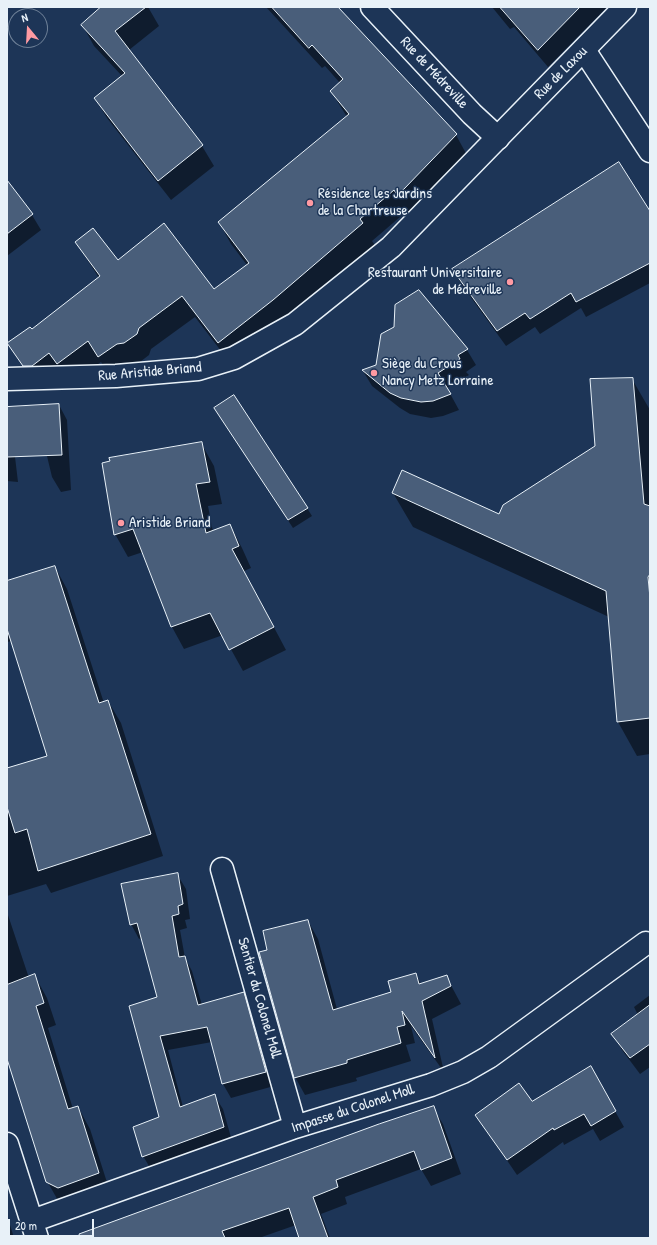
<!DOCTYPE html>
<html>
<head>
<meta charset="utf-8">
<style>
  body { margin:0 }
  #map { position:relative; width:657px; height:1245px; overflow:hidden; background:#1d3557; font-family:"Patrick Hand",sans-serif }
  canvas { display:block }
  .frame { position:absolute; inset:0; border:8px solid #e8f1f8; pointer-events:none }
  .north { position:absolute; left:8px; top:8px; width:40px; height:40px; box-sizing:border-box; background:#1d3557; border:1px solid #6e8097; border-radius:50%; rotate:342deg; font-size:11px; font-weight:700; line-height:16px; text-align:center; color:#e8f1f8 }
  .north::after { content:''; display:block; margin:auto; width:14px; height:18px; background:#ff9aa2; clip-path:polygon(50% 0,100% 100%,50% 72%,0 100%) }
  .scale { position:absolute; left:8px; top:1219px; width:86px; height:18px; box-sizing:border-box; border:2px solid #e8f1f8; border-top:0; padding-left:5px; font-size:12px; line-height:14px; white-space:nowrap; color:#e8f1f8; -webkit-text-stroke:3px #1d3557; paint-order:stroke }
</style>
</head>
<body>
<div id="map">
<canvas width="657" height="1245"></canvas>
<div class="frame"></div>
<div class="north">N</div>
<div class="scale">20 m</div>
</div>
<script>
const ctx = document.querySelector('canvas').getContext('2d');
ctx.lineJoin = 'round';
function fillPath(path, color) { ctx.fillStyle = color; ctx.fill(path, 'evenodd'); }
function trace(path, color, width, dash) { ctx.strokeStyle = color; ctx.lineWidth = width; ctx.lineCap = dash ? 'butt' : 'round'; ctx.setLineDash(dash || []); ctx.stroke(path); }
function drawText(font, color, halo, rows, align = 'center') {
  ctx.font = font + ' "Patrick Hand",sans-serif'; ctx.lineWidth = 3; ctx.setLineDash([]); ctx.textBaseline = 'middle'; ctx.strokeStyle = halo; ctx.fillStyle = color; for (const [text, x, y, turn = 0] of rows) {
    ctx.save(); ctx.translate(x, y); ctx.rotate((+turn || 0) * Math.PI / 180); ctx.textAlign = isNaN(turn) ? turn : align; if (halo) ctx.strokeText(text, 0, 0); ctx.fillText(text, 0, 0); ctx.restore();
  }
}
const shadow = new Path2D(`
  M103,7H148L159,26L129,50L202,146L214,166L171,200L107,118L95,98L122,76L94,46L83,26Z
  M266,7H337L456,135L468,157L410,216L407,211L372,241L375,245L285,322L231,364L195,317L151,349L149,355L136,365L111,378L101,362L70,385L38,387L26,366L19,340L99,278L76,242L117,262L214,290L247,265L231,244L219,222L347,117L331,91L340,83L325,66L322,68Z
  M492,7H607L548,67L514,27L510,29Z
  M7,182L32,215L41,230L7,256Z
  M650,213V283L586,317L581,308L540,334L535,327L506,346L462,285L453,270Z
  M419,291L467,350L476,365L466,372L469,375L447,388L459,410L443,416L431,418L410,414L400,408L372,386L363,371L377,366L395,327Z
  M632,379L650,410V754L637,756L618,722L609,617L413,527L393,493L499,515L596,446Z
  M59,405L67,420L71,490L61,492L52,477L35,406Z
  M220,416L307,508L312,516L293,528Z
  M7,430L13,440L18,482L7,481Z
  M201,443L214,466L222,504L208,506L213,532L230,525L242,548L251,568L244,571L286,650L243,671L223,635L184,649L172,627L143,552L128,557L115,534Z
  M55,567L67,589L104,703L108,701L121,723L163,856L51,893L46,884L7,896V769L48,756L12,641L7,642V582Z
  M177,874L186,889L190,919L185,920L187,928L180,930L185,958L192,971L202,1005L243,993L252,1008L274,1086L231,1098L223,1084L212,1042L168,1050L183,1107L214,1095L223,1109L232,1141L152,1171L143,1156L161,1118L158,998L142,938L139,939L131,924Z
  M7,912L29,978L35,976L47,998L56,1025L48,1028L73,1109L78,1107L90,1129L111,1195L60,1204L47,1181L7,1056Z
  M308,921L318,939L337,1009L392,993L416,974L421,984L446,976L461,1004L432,1019L444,1072L411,1026L415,1043L406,1045L411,1061L356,1078L357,1081L305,1095L295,1077L268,951Z
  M650,995V1067L640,1074L622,1050L613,1034L638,1015L634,1007Z
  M590,1067L624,1127L600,1141L593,1129L564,1145L563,1142L517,1175L476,1115L531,1102Z
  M433,1108L443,1124L461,1174L431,1186L421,1169L345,1197L347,1204L321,1214L330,1238H300L296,1225L259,1238H73L380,1125Z
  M7,1215L14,1238H7Z`);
const building = new Path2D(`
  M101,7H146L115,31L203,145L158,181L94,98L125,73L81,25Z
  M272,7H338L457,134L404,189L397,195L394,190L360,219L363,223L273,300L218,343L182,296L139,328L137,334L124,343L117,344L98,357L88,341L57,364L49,353L32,366H23L7,343L30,327L32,329L100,276L75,242L93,228L118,260L164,223L214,289L249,263L218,222L349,114L330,91L343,79L312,45L309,48Z
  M500,7H580L538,50Z
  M619,162L650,211V263L576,302L571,293L530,319L525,313L497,331L452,269Z
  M7,180L33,214L7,234Z
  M419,290L468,349L458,355L460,359L438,373L451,394L433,401L421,402L401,398L390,393L362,370L376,365L381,334L394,327L395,305Z
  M633,378L644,504L650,506V574L648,577L650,598V718L617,722L606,591L392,493L402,470L499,514L503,505L595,446L590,379Z
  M234,395L308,508L288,520L214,408Z
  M59,404L62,455L7,457V407Z
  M202,442L210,482L196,484L206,533L230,524L239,546L232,549L274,627L229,650L210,613L171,627L133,529L114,535L102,463L110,461L109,458Z
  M55,566L99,703L108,700L151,834L38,871L27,829L15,833L7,807V768L47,756L7,629V581Z
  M178,873L183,904L178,906L179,914L172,916L179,957L185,956L198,1005L244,992L266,1072L222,1084L207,1027L160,1036L180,1107L215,1094L224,1127L142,1157L133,1127L159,1117L129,1006L157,997L137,923L130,925L121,884Z
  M308,920L333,1010L391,992L388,981L416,973L419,984L447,975L451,986L422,1001L435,1058L402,1011L405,1025L397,1027L401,1043L347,1060V1063L294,1078L259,952L267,950L263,931Z
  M35,974L44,1003L36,1006L68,1109L78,1106L99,1173L58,1188L46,1182L7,1059V985Z
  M650,1005V1044L630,1058L611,1034Z
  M591,1066L616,1111L591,1126L584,1114L554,1130L553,1128L507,1160L475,1115L519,1083L532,1101Z
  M434,1106L452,1158L421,1170L414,1151L336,1180L338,1187L313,1197L328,1238H299L289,1208L222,1231L225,1238H80L79,1234L379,1124Z`);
const minor = new Path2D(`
  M372,7L472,114L498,138
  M584,50L650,151
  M222,869L295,1127
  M7,1144L37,1238
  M32,1221L295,1127L431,1085L463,1072L489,1057L646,943`);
const major = new Path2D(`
  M7,379L116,376L198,369L234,358L295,324L391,247L625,7`);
const markers = [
  [310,203,4,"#ff9aa2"],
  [510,282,4,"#ff9aa2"],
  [374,373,4,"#ff9aa2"],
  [121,523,4,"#ff9aa2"]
];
const streetNames = [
  ["Rue de Médreville",434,73,47],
  ["Rue de Laxou",561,73,-45],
  ["Rue Aristide Briand",150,372,-5],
  ["Sentier du Colonel Moll",259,998,74],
  ["Impasse du Colonel Moll",353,1109,-18]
];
const poiNames = [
  ["Résidence les Jardins",318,194],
  ["de la Chartreuse",318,211],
  ["Restaurant Universitaire",502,273,"right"],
  ["de Médreville",502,290,"right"],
  ["Siège du Crous",382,364],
  ["Nancy Metz Lorraine",382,381],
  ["Aristide Briand",129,523]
];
fillPath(shadow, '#0007');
fillPath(building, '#495e7a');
trace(building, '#e8f1f8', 1);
trace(minor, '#e8f1f8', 25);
trace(major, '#e8f1f8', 25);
trace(minor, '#1d3557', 22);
trace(major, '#1d3557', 22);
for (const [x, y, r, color] of markers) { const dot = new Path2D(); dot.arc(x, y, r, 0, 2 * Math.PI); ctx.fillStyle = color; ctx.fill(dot); trace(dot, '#1d3557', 1.5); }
drawText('15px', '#e8f1f8', '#1d3557', streetNames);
drawText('15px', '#e8f1f8', '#1d3557', poiNames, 'left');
</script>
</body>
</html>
